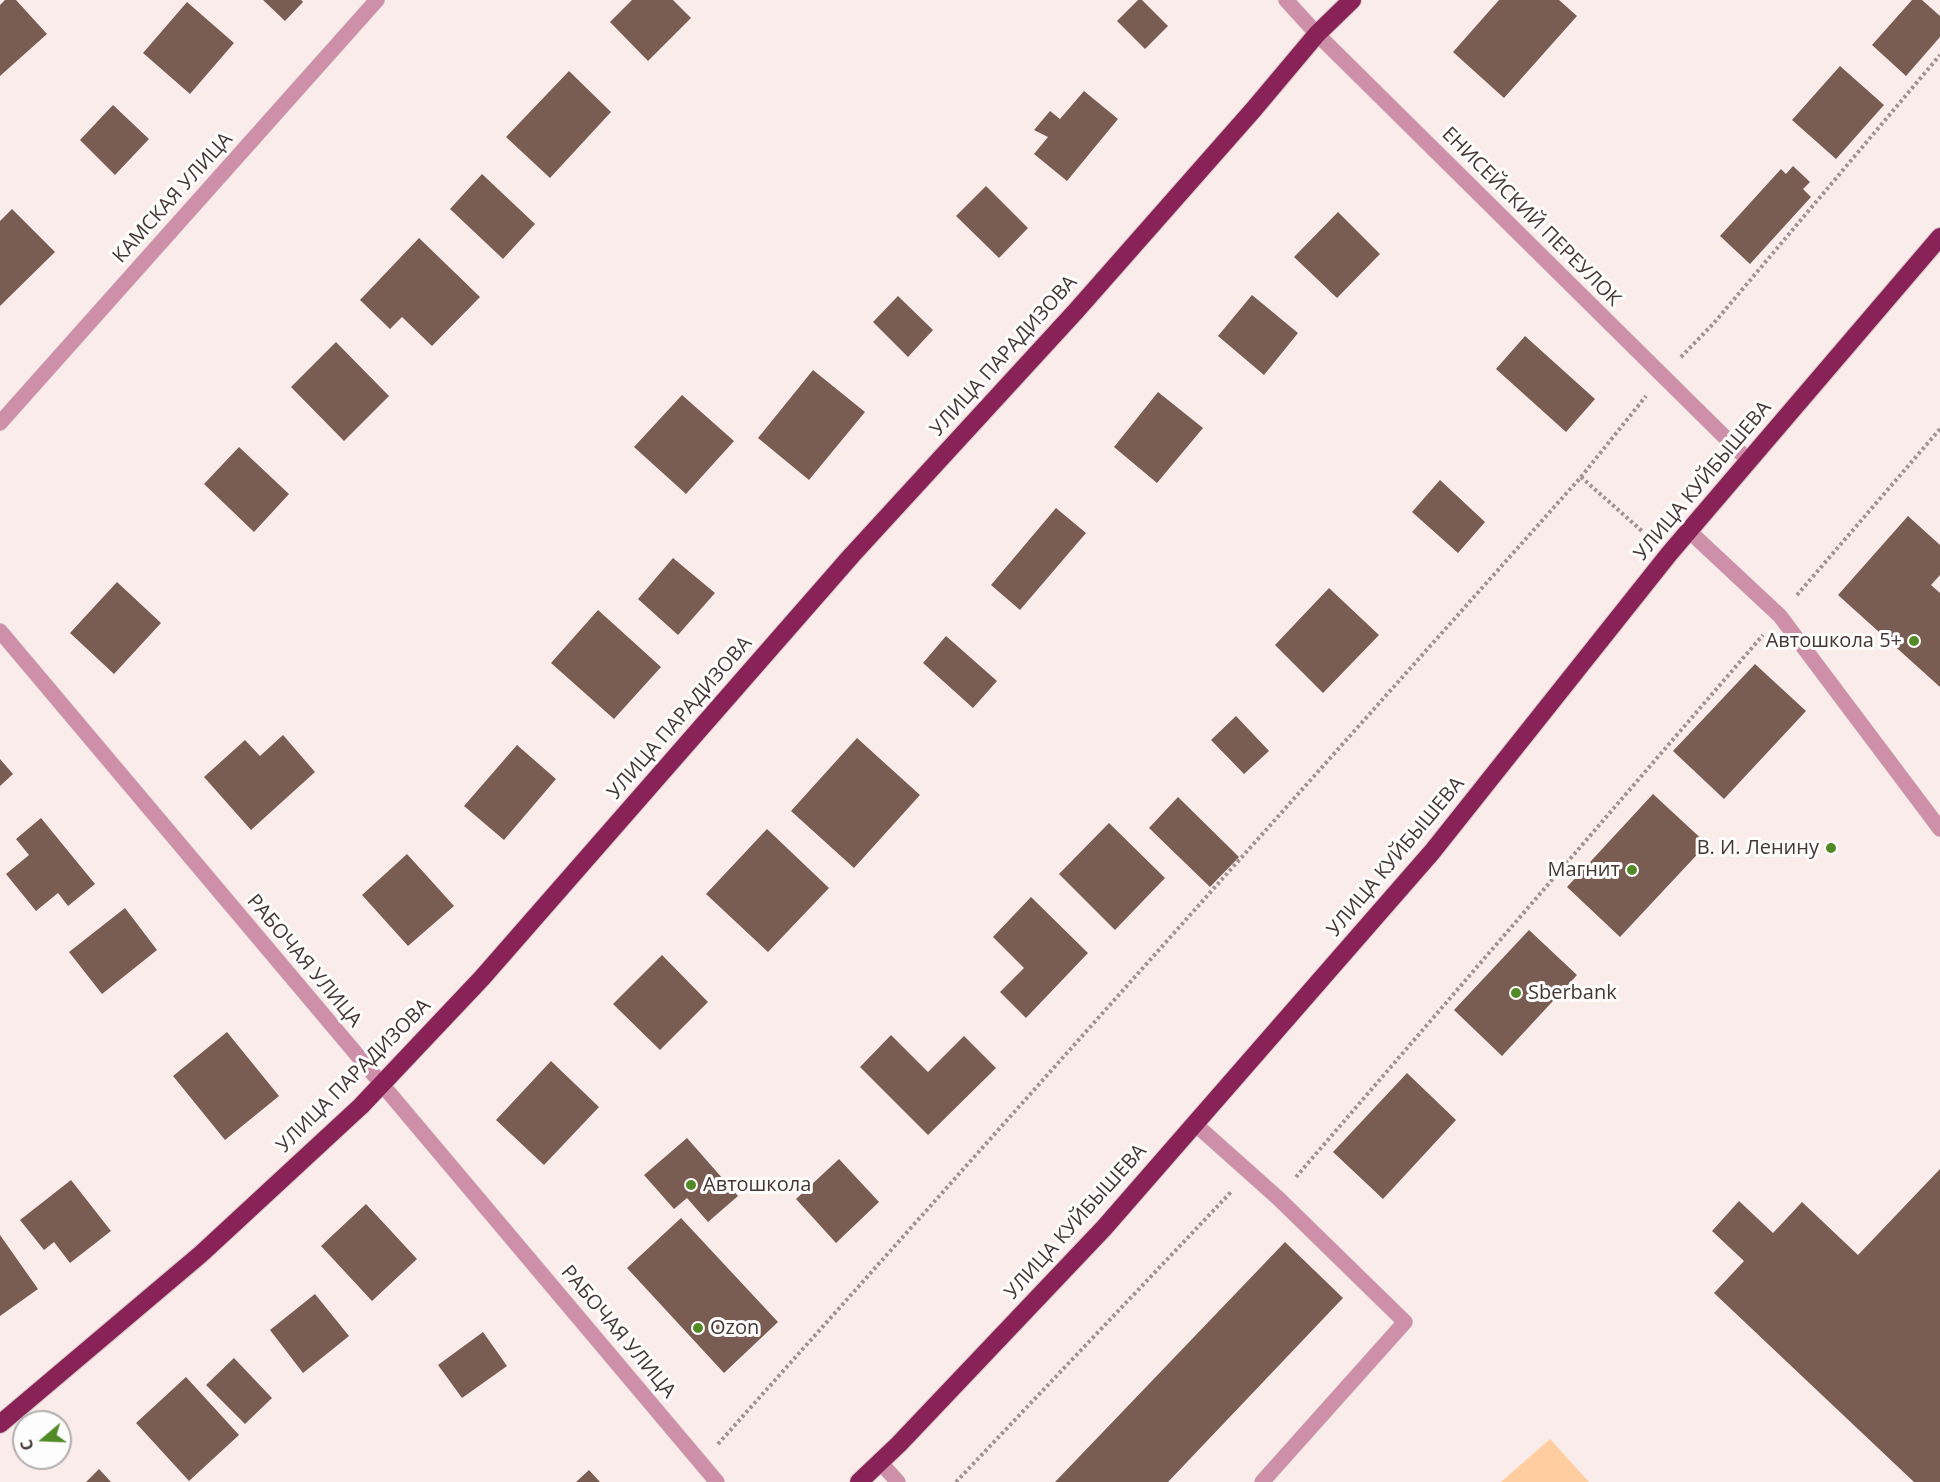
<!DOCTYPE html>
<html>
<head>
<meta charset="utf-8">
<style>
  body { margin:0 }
  #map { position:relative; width:1940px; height:1482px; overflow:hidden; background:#fbecec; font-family:"Open Sans",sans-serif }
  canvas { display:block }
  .north { position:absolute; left:12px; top:1410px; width:60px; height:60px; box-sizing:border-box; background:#fdfdfd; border:2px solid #b3adae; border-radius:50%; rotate:251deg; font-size:16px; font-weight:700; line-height:24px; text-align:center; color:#453637 }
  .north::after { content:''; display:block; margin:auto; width:21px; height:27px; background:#518a26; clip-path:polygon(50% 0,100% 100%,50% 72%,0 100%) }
</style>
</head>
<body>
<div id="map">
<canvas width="1940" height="1482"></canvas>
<div class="north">С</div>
</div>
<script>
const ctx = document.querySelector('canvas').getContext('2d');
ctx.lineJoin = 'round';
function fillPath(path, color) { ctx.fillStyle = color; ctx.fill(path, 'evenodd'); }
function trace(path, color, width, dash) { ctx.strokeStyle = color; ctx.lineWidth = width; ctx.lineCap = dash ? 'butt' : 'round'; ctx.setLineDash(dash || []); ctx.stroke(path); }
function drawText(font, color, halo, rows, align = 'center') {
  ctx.font = font + ' "Open Sans",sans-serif'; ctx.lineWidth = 6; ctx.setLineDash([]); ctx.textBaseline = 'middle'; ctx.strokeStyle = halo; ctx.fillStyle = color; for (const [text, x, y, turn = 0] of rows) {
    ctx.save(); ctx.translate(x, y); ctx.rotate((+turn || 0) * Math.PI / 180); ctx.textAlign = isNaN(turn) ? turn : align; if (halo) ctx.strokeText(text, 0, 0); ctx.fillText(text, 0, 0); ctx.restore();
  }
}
const green = new Path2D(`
  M1550,1439L1589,1482H1501Z`);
const building = new Path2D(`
  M5,0H16L47,34L0,76V5Z
  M263,0H301L303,2L285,21Z
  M632,0H673L691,18L648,61L610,22Z
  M1138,0H1142L1168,26L1145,49L1117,21Z
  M1499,0H1559L1577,16L1504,98L1453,52Z
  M1912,0H1922L1940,16V37L1906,76L1872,45Z
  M187,2L234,43L190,94L143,53Z
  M1840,66L1884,105L1836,159L1792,120Z
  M569,71L611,112L550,178L506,137Z
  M1084,91L1118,119L1067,181L1034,154L1048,137L1034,130L1050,111L1060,119Z
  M113,105L149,139L115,175L80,140Z
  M1793,166L1810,182L1803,189L1811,197L1750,264L1720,236L1781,169L1786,174Z
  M482,174L535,224L503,259L450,209Z
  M986,186L1028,228L999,258L956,216Z
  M12,209L55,252L0,306V221Z
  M1338,212L1380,254L1337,298L1294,257Z
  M419,238L480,297L432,346L402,317L390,329L360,300Z
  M1252,295L1298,333L1264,375L1218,336Z
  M898,296L933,330L908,357L873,322Z
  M1525,336L1595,399L1566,432L1496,369Z
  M336,342L389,396L344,441L291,387Z
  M813,370L865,412L809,480L758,438Z
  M1158,392L1203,428L1157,483L1114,447Z
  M682,395L734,441L686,494L634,447Z
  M239,447L289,494L254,532L204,484Z
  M1440,480L1485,522L1458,553L1412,512Z
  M1056,508L1086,533L1020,610L991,585Z
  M1908,516L1940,545V575L1931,585L1940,593V687L1838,595Z
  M673,558L715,593L678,635L638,599Z
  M117,582L161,623L114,674L70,633Z
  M1329,588L1379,635L1323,693L1275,645Z
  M598,610L661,667L614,719L551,663Z
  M946,636L997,681L973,708L923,663Z
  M1755,664L1806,711L1724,799L1673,751Z
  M1236,716L1269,751L1244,774L1211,740Z
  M283,735L315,772L251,830L204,777L245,740L260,756Z
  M857,738L920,795L854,868L791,811Z
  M517,745L556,779L504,840L464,806Z
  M0,759L13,774L0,786Z
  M1653,794L1707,844L1620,937L1567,887Z
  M1178,797L1239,857L1210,887L1149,828Z
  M41,818L95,884L68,906L58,893L36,911L6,874L29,855L16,839Z
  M1109,823L1165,878L1115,930L1059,874Z
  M767,829L829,888L768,952L706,894Z
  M407,854L454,906L408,946L362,895Z
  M1031,897L1088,953L1026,1018L1000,992L1024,968L993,937Z
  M125,908L157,950L102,994L69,952Z
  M1529,930L1577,975L1502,1056L1454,1010Z
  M662,955L708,1002L660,1050L613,1004Z
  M227,1032L279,1096L225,1140L173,1076Z
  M891,1035L928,1072L964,1036L996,1068L928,1135L860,1067Z
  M551,1061L599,1107L544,1165L496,1120Z
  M1407,1073L1456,1120L1383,1199L1333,1152Z
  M687,1138L738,1196L708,1222L687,1198L674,1209L644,1175Z
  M839,1159L879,1202L836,1243L796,1199Z
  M1940,1169V1482H1914L1714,1293L1744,1261L1712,1231L1739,1201L1773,1233L1802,1202L1858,1255Z
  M71,1180L111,1231L70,1263L54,1242L44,1250L20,1220Z
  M366,1204L417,1259L372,1301L321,1246Z
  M681,1218L778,1322L724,1373L627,1268Z
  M0,1235L38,1289L0,1316Z
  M1285,1242L1343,1298L1168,1482H1055Z
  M315,1294L349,1336L303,1373L270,1330Z
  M483,1332L507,1366L462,1398L438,1365Z
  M234,1358L272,1398L245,1424L206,1385Z
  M186,1377L239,1435L189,1481L136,1423Z
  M99,1469L111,1482H86Z
  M589,1470L600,1482H576Z`);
const path = new Path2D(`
  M1681,357L1714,323L1940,55
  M1581,477L1642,531
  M1797,595L1940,429
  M1296,1177L1763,635
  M718,1444L1581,477L1646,396
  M956,1482L1231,1192`);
const lane = new Path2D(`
  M1689,531L1780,616L1940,829
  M1195,1124L1278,1198L1405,1322L1262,1482
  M880,1462L898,1482`);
const street = new Path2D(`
  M1286,0L1317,34L1749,461
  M0,423L377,0
  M0,631L717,1482`);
const highway = new Path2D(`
  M0,1424L201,1254L361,1106L482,978L852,555L1076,311L1254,109L1317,34L1352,0
  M859,1482L899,1444L1104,1228L1432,852L1669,554L1940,237`);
const markers = [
  [1914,641,6,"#518a26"],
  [1831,848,6,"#518a26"],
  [1632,870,6,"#518a26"],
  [1516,993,6,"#518a26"],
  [691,1185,6,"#518a26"],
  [698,1328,6,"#518a26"]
];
const streetNames = [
  ["КАМСКАЯ УЛИЦА",173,198,-48],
  ["ЕНИСЕЙСКИЙ ПЕРЕУЛОК",1531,217,45],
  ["УЛИЦА ПАРАДИЗОВА",1004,356,-48],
  ["УЛИЦА КУЙБЫШЕВА",1703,481,-50],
  ["УЛИЦА ПАРАДИЗОВА",680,718,-49],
  ["УЛИЦА КУЙБЫШЕВА",1396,857,-50],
  ["РАБОЧАЯ УЛИЦА",304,961,50],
  ["УЛИЦА ПАРАДИЗОВА",354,1076,-45],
  ["УЛИЦА КУЙБЫШЕВА",1076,1222,-48],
  ["РАБОЧАЯ УЛИЦА",618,1332,50]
];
const poiNames = [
  ["Автошкола 5+",1902,641],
  ["В. И. Ленину",1819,848],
  ["Магнит",1620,870],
  ["Sberbank",1528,993,"left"],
  ["Автошкола",703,1185,"left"],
  ["Ozon",710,1328,"left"]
];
fillPath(green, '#ffcd9f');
fillPath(building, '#795d53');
trace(lane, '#d7c8c8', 16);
trace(street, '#d7c8c8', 16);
trace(highway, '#d7c8c8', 20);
trace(path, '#a09192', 4, [3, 3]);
trace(lane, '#ce8fa9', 15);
trace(street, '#ce8fa9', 15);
trace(highway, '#882257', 18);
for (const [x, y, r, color] of markers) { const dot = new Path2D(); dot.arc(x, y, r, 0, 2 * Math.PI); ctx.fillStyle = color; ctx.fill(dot); trace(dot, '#fdfdfd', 2); }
drawText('20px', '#453637', '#fdfdfd', streetNames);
drawText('20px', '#453637', '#fdfdfd', poiNames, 'right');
</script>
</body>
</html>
